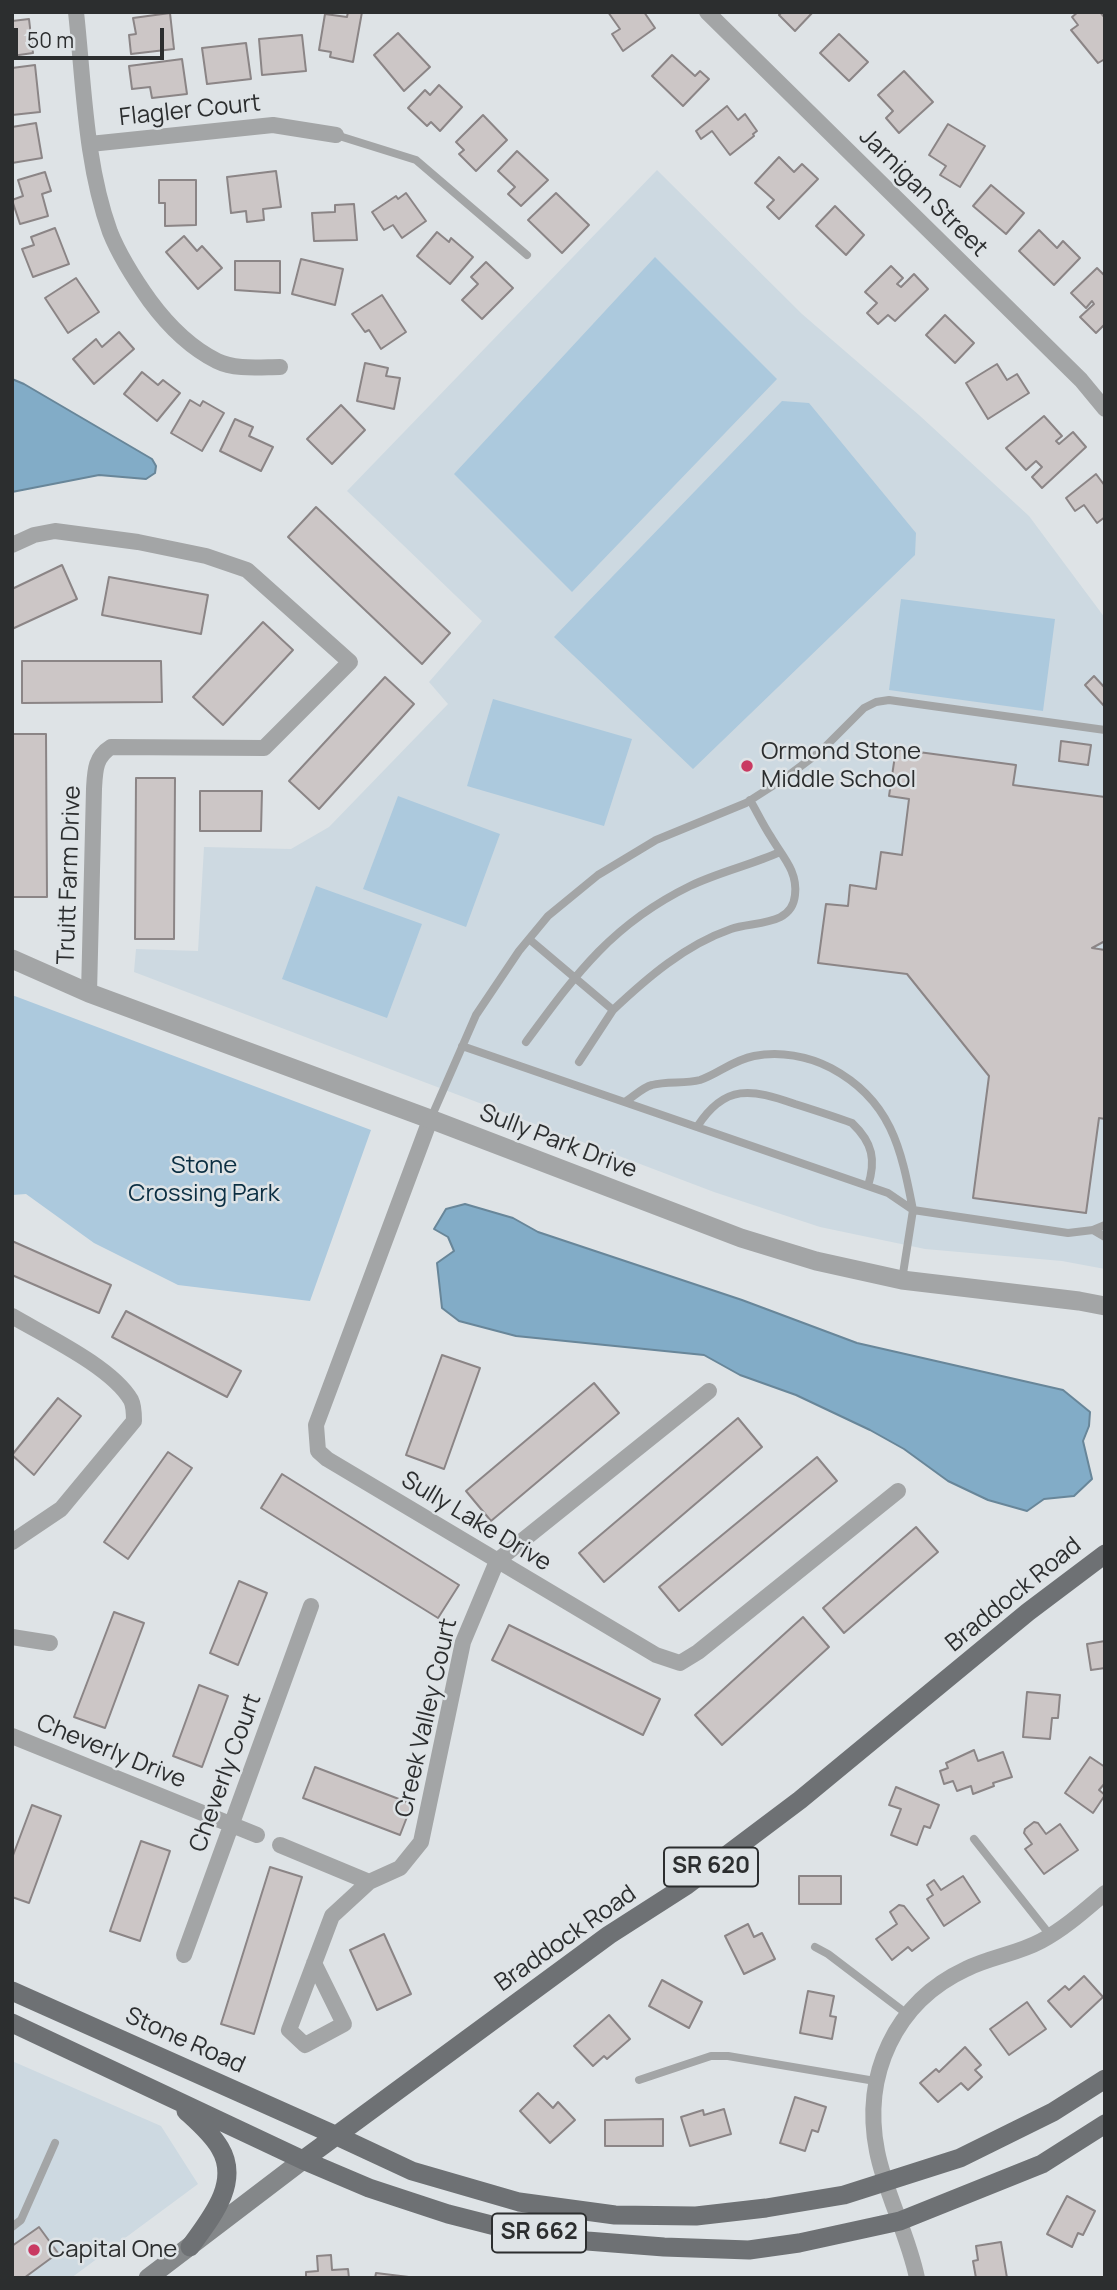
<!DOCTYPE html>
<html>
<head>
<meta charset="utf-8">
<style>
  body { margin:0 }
  #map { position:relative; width:1117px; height:2290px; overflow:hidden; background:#dee3e6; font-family:Manrope,sans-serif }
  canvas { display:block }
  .frame { position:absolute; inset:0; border:14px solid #2c2e2f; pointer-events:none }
  .scale { position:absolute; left:14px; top:28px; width:150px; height:32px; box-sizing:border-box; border:4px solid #2c2e2f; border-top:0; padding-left:9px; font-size:21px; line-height:24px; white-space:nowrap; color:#2c2e2f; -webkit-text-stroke:5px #dee3e6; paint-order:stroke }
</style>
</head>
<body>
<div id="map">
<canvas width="1117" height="2290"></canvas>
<div class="frame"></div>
<div class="scale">50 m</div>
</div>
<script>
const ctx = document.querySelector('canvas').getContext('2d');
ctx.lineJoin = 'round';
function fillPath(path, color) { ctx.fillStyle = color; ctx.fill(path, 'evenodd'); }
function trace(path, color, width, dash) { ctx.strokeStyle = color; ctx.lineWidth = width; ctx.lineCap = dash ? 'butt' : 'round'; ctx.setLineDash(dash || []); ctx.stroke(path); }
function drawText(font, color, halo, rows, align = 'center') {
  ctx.font = font + ' Manrope,sans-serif'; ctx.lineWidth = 5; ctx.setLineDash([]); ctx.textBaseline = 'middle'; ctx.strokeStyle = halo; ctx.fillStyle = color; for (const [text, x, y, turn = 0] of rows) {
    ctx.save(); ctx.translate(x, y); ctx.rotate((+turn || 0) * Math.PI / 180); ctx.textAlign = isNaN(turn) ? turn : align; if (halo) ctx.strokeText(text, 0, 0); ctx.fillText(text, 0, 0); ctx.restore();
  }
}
const built = new Path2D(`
  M657,170L802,314L919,415L1029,516L1105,618V1269L1062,1261L925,1249L820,1227L714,1192L134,972L136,949L198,951L204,847L291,849L329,827L448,704L429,682L482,621L347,491Z
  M12,2061L161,2126L198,2184L71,2278H12Z`);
const green = new Path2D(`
  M655,257L777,379L572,592L454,474Z
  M782,401L809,403L916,533L915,555L693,769L554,637Z
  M901,599L1055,619L1043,711L889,690Z
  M493,699L632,739L604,826L467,786Z
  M398,796L500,834L466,927L363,889Z
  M316,886L422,924L387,1018L282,979Z
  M12,995L371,1130L310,1301L178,1285L94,1243L26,1194L12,1195Z`);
const water = new Path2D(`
  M12,379L24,384L152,459L156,466L155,473L146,479L99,475L12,492Z
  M465,1204L513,1218L538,1232L742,1300L857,1343L1063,1390L1090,1412L1089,1426L1083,1441L1092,1479L1074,1496L1044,1499L1027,1511L988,1500L948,1481L904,1449L870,1430L796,1395L740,1375L704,1355L516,1336L459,1321L442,1308L437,1263L454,1251L448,1237L434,1229L446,1209Z`);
const building = new Path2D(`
  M348,12H362L353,62L330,57L331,52L319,50L325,14L347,17Z
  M608,12H644L655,28L623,51L612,34L620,29Z
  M782,12H813L795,31L779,15Z
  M1078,12H1100L1105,18V59L1098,63L1071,30L1078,25L1072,17Z
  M170,13L174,49L131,54L129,35L136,34L133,18Z
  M29,19L33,53L12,56V21Z
  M398,33L430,67L404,91L374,55Z
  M839,34L868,62L849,81L820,53Z
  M302,35L306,71L262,75L259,39Z
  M246,43L251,79L207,84L202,48Z
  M672,55L695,76L700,71L709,79L683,106L652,76Z
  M182,59L187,94L152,98L150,87L132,89L129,66Z
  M35,65L40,112L12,115V68Z
  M904,71L933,102L899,133L886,118L893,111L878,95Z
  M439,85L462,107L440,131L431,122L427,126L408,108L425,90L430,95Z
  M727,106L738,120L745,114L757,131L753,134L754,136L730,155L712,131L701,139L696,131Z
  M483,115L507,140L476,171L459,154L464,150L456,142Z
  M36,123L42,158L12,163V127Z
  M948,124L985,146L960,187L940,175L946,166L929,155Z
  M517,151L548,180L521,206L508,194L515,187L498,171Z
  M779,157L794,172L802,164L818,179L779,219L767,207L774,200L755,183Z
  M276,171L281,207L263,209L264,220L247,222L246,211L231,213L227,177Z
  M45,172L51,191L42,194L48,216L20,224L12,200L23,196L18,180Z
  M159,180H196V225L165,226V203H159Z
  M991,185L1024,213L1006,234L973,206Z
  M406,193L426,221L402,238L393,225L384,230L372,212L396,196L398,199Z
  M556,193L589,225L562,253L528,220Z
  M354,204L357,240L314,241L312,213L335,212V205Z
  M835,206L864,235L846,255L816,226Z
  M55,228L69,264L33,277L22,249L34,245L31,237Z
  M1039,230L1057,248L1063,241L1080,258L1054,285L1019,251Z
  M437,232L449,242L451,238L473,257L450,284L417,256Z
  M184,236L197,251L202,246L222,268L198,289L166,252Z
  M301,259L343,269L335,305L292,294Z
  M235,261H280V293L235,290Z
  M486,262L513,288L482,319L462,300L478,284L471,277Z
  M891,266L903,278L897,284L901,287L914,274L928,289L895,321L888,315L878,324L867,313L877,303L865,292Z
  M1097,268L1105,276V324L1096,333L1080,317L1094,304L1092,301L1086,308L1071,293Z
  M76,278L99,312L68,333L45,298Z
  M382,295L406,332L381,349L369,330L365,332L352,314Z
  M945,315L974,343L955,363L926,335Z
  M119,332L134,349L94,384L73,359L96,339L102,347Z
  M365,363L388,368L386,376L400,378L394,409L357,401Z
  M997,364L1007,380L1017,374L1029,393L988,419L966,383Z
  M142,372L158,385L163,380L180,393L157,421L124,394Z
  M190,400L200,406L203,401L224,413L202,451L171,433Z
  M341,405L365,430L332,464L307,439Z
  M1044,416L1062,436L1056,441L1059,444L1073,432L1086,447L1042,488L1032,477L1042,467L1036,461L1026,470L1006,448Z
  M235,419L253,427L249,436L273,447L261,471L220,451Z
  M1096,474L1105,486V517L1097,523L1084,505L1075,511L1066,498Z
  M316,507L450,633L422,664L288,537Z
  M62,565L77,599L12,629V589Z
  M109,577L208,595L201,634L102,615Z
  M263,622L293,650L223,725L193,697Z
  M22,661H161L162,702L22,703Z
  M1094,676L1105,688V707L1085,685Z
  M385,677L414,704L319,809L289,781Z
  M12,734H46L47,897H12Z
  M1061,741L1091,745L1088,765L1059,761Z
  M896,749L1016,765L1013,785L1105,797V941L1092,948L1105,950V1119L1099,1118L1086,1213L973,1198L989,1076L907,974L818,963L826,904L848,906L850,885L876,889L881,852L902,855L909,799L889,796Z
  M136,778H175L174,939H135Z
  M200,791H262L261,831H200Z
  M12,1241L111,1285L99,1313L12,1275Z
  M126,1311L241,1371L227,1397L112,1337Z
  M442,1355L480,1368L444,1469L406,1455Z
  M594,1383L619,1413L491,1521L466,1491Z
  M58,1398L81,1416L34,1475L12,1455Z
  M738,1418L762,1447L604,1582L579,1553Z
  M168,1452L192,1468L128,1559L104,1542Z
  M817,1457L837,1481L679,1611L659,1587Z
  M282,1474L459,1585L438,1618L261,1508Z
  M916,1527L938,1552L844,1633L823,1608Z
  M239,1581L267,1593L238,1665L210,1653Z
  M114,1612L144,1623L105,1728L74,1717Z
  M803,1617L829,1647L722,1745L695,1715Z
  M509,1625L660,1699L643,1735L492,1660Z
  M1105,1641V1668L1091,1670L1087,1644Z
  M199,1685L228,1696L202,1767L173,1756Z
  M1027,1692L1060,1695L1058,1718H1052L1050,1739L1023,1737Z
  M974,1750L978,1761L1003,1752L1012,1777L993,1783L994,1786L973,1794L971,1786L957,1791L953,1781L944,1784L940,1771L948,1768L946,1763Z
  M1090,1757L1105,1767V1783L1099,1790L1105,1795L1093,1813L1065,1793Z
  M315,1767L412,1804L400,1835L303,1798Z
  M896,1787L939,1805L930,1828L924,1826L917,1845L891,1835L901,1809L889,1805Z
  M32,1805L61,1816L29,1903L12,1897V1858Z
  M1034,1822L1038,1823L1046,1834L1060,1824L1078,1850L1044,1874L1025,1849L1032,1844L1024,1833L1025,1829Z
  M141,1841L170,1851L140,1941L110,1931Z
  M270,1867L302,1877L254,2034L221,2024Z
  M799,1876H841V1904H799Z
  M963,1876L980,1902L944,1926L927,1899L933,1895L927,1885L934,1880L941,1890Z
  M899,1905L904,1906L929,1938L912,1951L908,1947L892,1960L876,1939L897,1924L890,1912Z
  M748,1924L754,1937L762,1933L775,1959L744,1974L725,1936Z
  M384,1934L411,1994L377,2010L350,1950Z
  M1084,1976L1103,1997L1071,2027L1048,2001L1065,1986L1069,1990Z
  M662,1980L702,2002L689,2028L649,2006Z
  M808,1991L834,1996L830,2016L836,2017L832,2039L800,2033Z
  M1027,2002L1046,2029L1009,2055L990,2029Z
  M609,2015L630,2039L607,2059L604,2056L593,2066L574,2046Z
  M965,2047L981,2065L975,2070L982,2077L968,2090L961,2083L938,2102L920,2083L936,2069L939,2072Z
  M538,2093L553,2108L558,2102L575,2120L550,2143L520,2111Z
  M795,2097L826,2107L818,2132L812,2130L805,2151L780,2143Z
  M724,2109L731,2134L690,2146L681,2117L703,2110L704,2115Z
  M663,2119V2146H605V2120Z
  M1067,2196L1095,2211L1083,2235L1078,2233L1072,2247L1047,2234Z
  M39,2227L58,2253L24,2278H12V2246Z
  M1001,2242L1007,2278H976L973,2261L978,2260L976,2246Z
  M331,2255L332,2270L348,2269L349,2278H306V2272L318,2271L317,2256Z
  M376,2273L417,2278H375Z`);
const service = new Path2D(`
  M336,135L416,160L527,255
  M529,939L613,1010L579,1062
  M613,1010C647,978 685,945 731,929C753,921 792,927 795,895C798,871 782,856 771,837C763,825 757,812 750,800
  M526,1042C576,974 612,924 690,886C719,872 751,865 780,852
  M462,1046L888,1193L913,1210C901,1148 891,1100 831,1068C808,1056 780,1051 754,1056C733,1060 718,1074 700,1080C685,1084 667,1081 652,1085C643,1087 633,1097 625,1102
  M431,1118L476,1015L519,951L548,916L598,875L656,840L746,803L785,778L821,751L864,708L876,702L889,700L1105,730
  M697,1127C725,1083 752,1089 795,1104C814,1110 833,1116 852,1123C873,1143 876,1160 868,1186
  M1093,1230L1105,1237
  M902,1280L913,1210L1068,1233L1093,1230L1105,1225
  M974,1839L1050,1935
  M815,1947L828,1954L907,2014
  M639,2080L711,2056H728L875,2081
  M12,2227L21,2220L55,2143`);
const minor = new Path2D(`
  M76,12C84,85 85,163 110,232C120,257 135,280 150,301C167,324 191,348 217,361C235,370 261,367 280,367
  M707,12L1081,380L1105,409
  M90,144L273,125L336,135
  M12,545L34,535L55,531L138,542L206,556L247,570L350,662L264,748L111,747C95,757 95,771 94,789L89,993
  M430,1120L316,1425L318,1451L327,1459L656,1655L680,1663L698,1652L898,1491
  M12,1316C46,1336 112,1367 131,1400C134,1406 134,1414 134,1421L61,1509L12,1542
  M12,1637L50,1643
  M12,1736L257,1835
  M280,1845L369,1882
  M184,1955L311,1606
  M314,1963L344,2024L305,2045L289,2030L332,1916L369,1882L400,1868L421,1842L463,1642L497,1561L709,1391
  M917,2278C908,2234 885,2193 877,2151C862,2075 895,2002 966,1969C990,1957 1017,1954 1041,1941C1064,1929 1085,1910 1105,1893`);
const tertiary = new Path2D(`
  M12,959L89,993L438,1122L741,1238L816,1261L902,1280L1079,1301L1105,1306`);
const secondary = new Path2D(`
  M148,2278L303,2160`);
const primary = new Path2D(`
  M12,1991L337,2136L412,2171L519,2202L615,2215L696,2216L766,2208L844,2195L960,2158L1053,2112L1105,2079
  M12,2023L303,2160L369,2188L448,2214L503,2228L587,2241L664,2247L749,2250L799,2243L900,2221L1042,2164L1105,2124
  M186,2111C198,2122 212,2134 220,2148C241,2183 210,2219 190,2247
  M303,2160L609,1935L687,1885L800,1800L1028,1612L1105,1554`);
const markers = [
  [747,766,7,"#c93a62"],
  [34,2250,7,"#c93a62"]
];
const shields = [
  [711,1867,94],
  [539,2233,94]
];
const shieldNames = [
  ["SR 620",711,1867],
  ["SR 662",539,2233]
];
const streetNames = [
  ["Flagler Court",190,111,-6],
  ["Jarnigan Street",923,193,45],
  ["Truitt Farm Drive",70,875,-88],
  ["Sully Park Drive",558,1142,21],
  ["Sully Lake Drive",476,1522,31],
  ["Braddock Road",1014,1595,-39],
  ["Creek Valley Court",427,1718,-77],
  ["Cheverly Drive",111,1752,22],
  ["Cheverly Court",226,1773,-70],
  ["Braddock Road",566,1939,-35],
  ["Stone Road",185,2041,24]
];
const poiNames = [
  ["Ormond Stone",761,752],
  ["Middle School",761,780],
  ["Capital One",48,2250]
];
const parkNames = [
  ["Stone",204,1166],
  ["Crossing Park",204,1194]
];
fillPath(built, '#cdd9e1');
fillPath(green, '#acc9dd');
fillPath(water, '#82acc7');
trace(water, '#688699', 2);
fillPath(building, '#ccc6c6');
trace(building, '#8b8586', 2);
trace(service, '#a3a5a6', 8);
trace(minor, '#a3a5a6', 16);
trace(tertiary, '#a3a5a6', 19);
trace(secondary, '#848789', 19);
trace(primary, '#6e7174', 19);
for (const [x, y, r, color] of markers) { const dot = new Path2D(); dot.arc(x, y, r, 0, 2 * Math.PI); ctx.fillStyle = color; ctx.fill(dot); trace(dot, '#dee3e6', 2.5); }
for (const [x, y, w] of shields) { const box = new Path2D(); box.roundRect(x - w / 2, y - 19.5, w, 39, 5); ctx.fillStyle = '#dee3e6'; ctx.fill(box); trace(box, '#2c2e2f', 2); }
drawText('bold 23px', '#2c2e2f', null, shieldNames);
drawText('24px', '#2c2e2f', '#dee3e6', streetNames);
drawText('24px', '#2c2e2f', '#dee3e6', poiNames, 'left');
drawText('24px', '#0a2e42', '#dee3e6', parkNames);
</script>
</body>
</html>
